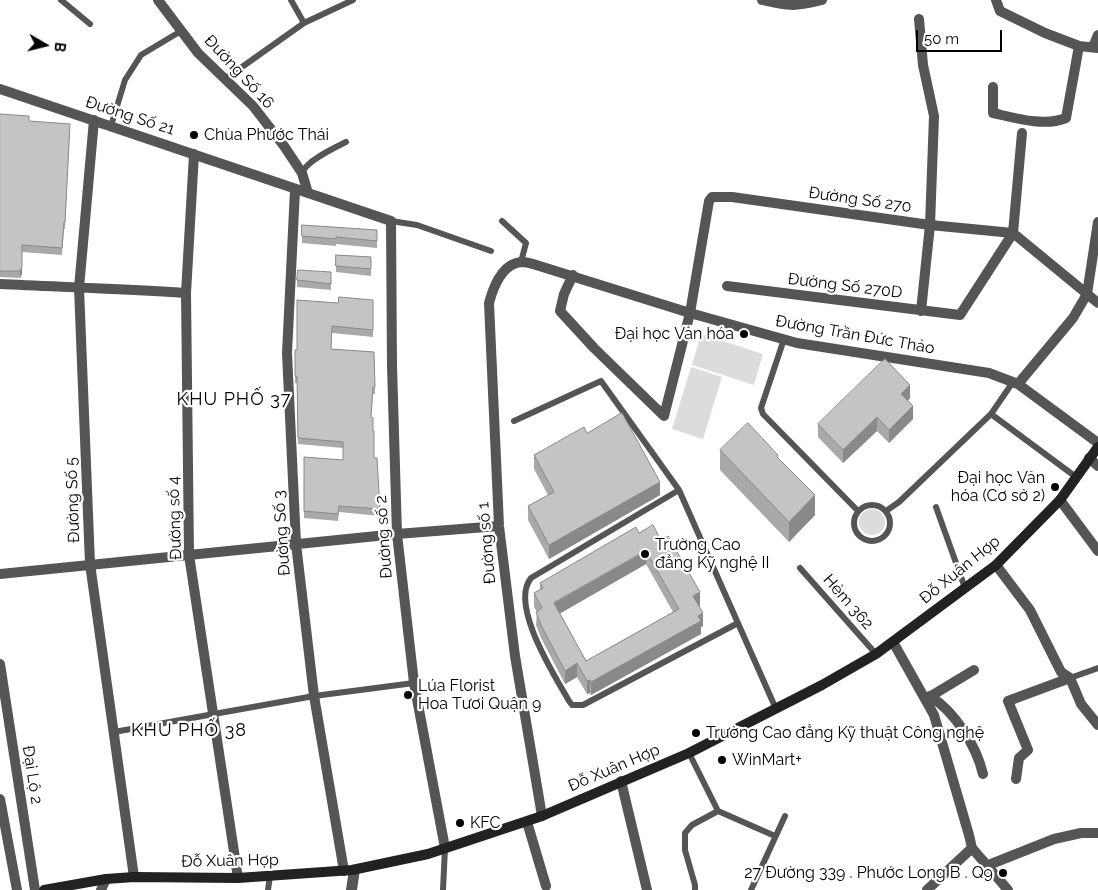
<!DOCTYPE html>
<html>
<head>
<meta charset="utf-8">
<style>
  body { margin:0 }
  #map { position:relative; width:1098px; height:890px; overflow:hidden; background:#fff; font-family:Raleway,sans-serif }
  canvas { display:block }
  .north { position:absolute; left:20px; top:20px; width:50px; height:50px; -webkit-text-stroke:4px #fff; paint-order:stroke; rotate:98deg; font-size:14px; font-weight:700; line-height:20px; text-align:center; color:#000 }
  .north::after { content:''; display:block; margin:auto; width:18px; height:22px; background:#000; clip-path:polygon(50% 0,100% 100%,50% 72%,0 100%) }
  .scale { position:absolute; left:916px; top:30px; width:86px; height:22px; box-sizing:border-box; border:2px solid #000; border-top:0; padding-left:6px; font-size:15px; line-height:18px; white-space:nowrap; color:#000; -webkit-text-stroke:4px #fff; paint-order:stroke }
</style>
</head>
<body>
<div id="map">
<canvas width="1098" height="890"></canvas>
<div class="north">B</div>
<div class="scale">50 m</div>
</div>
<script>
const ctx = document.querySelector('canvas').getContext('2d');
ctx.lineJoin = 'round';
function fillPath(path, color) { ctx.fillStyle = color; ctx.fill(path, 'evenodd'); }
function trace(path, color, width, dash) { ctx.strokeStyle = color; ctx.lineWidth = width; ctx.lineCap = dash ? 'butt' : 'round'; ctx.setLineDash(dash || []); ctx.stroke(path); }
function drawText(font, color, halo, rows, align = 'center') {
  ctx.font = font + ' Raleway,sans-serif'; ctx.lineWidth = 4.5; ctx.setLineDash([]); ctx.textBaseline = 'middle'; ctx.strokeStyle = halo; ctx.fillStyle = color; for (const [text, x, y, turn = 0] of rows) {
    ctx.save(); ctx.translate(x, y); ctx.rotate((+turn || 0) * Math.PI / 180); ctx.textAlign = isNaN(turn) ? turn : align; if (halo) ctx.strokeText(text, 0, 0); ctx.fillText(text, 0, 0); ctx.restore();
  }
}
const green = new Path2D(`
  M701,334L763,354L754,385L692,365Z
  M691,367L722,377L703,439L672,429Z
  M859 522a13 13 0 1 1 26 0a13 13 0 1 1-26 0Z`);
const service = new Path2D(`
  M61,0L90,24
  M291,0L304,23
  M225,79L304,23L353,0
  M111,126L125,80L141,55L181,31
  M302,173C306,161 334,148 346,142
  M391,221L417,225L491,251
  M502,221L526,243L521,262
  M784,339L761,408L763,414L858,511
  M991,414L1013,382
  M514,421L601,381L679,490L776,709
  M679,490L531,578C509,605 555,676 569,701L572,705H583L738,623
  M854 523a18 18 0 1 1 36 0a18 18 0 1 1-36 0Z
  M936,507L965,588
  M886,511L899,502L991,414L1076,477
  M800,568L876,654
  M1070,678L1098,668
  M114,732L314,696L414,683
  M689,753L718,811L775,836
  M268,890L270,876
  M349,890L352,870
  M354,890L357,869
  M443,890L445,848
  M695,890V885L685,850V833L692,825L718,811
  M751,890L785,816`);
const minor = new Path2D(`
  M158,0L198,53L253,106L284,146L302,173L308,193
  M762,0C788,6 795,7 822,0
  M996,0L1000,11L1045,33L1079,46L1098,48
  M919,19L923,65L934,116L930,225L921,311
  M1093,47L1098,35
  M993,87V113C1015,118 1044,127 1066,118L1079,46
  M0,89L391,221L392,366L397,534L414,683L445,848
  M94,120L79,288L90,564L134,877
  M194,154L186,293L189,555L238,878
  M295,190L287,353L296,544L314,696L344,871
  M573,275L564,294L560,311L594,348L664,416L690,313L709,201L712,197H732L930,225L1013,233L1098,303
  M0,284C62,287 124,289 186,293
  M727,286L960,315L1013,233L1022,133
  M1018,384L1073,318L1087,294L1098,222
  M1089,458L1098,466
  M1060,500L1098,551
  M996,565L1030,610L1061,672L1070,678
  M0,574L397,534L499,526
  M893,642L934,715L969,835L972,848L1008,890
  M1070,678L1081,704L1098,725
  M930,696C955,712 976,745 983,774
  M926,699L974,670
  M1016,779L1019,758L1028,750L1008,701L1070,678
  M621,781L647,890
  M542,816L515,656L499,526L489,303C493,288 502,264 521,262C525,262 530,263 533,264L690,313L797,343L989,373L1018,384L1098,443
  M527,822L546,886
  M986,866L1054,839L1081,833H1098
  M101,890L106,879
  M927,890L972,848`);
const tertiary = new Path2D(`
  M0,664L35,890
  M0,799L17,890`);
const secondary = new Path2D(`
  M44,890L106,879L134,877L238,878L352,870L428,854L542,816L689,753L822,685L876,654L996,565L1060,500L1098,447`);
const wall = new Path2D(`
  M0,114L29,121L70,124L65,229H64L62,255L22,252V274L20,278L0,277Z
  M302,225L377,230V248L336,244V246L302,243Z
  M336,255L371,257V276L336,272Z
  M331,272V290L297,287V280Z
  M373,300V337L332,333L331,349L374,352L375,394H373L371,417L374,458L380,509V516L339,512L338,521L304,518V457L343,460V448L298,444L297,383H295V372L297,350L338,303Z
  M910,398L908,401L913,419L889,443L877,431L843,463L818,437V424Z
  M587,433L660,495L549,559L528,520V506L548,495L534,469V455Z
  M720,450L778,458L815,515L789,542L720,470Z
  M639,533L700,606H699L703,626L701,627V634L591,695L590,693L587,694L577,677L565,684L541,638L536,625L537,612L534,607V593L540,590V583ZM646,564L673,612L586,661L560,613Z`);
const shadedWall = new Path2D(`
  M22,245V274L20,278V271Z
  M910,385V398L901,407V394Z
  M913,406V419L889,443V430Z
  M877,417V431L843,463V450Z
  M660,482V495L549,559V545Z
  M815,495V515L789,542V522Z
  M646,551V564L554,617V603Z
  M700,592V606L693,609V596Z
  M703,613V626L701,627V634L591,695V682Z
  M577,663V677L565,684V671Z
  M590,680V693L587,694V681Z`);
const building = new Path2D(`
  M0,114L29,116V121L70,124L65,222H64L62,248L22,245V267L20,271H0Z
  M302,225L377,230V241L336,237V239L302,236Z
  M336,255L371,257V269L336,266Z
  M298,270L331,272V284L297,280Z
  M339,297L373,300V330L332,326L331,349L374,352L375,387H373L371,417L373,418V431H374V458H377L380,509L339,506L338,514L304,511V457L343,460V442L298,438L297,376H295V350H297V300L338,303Z
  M885,359L910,385L901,394L913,406L889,430L877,417L843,450L818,424Z
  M622,413L660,482L549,545L528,506L554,492L534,455L584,427L587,433Z
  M748,423L778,455L777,457L815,495L789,522L720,450Z
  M653,525L661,540L668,536L700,592L693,596L703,613L698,616L701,621L591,682L590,680L587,681L577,663L565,671L541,625L536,612L542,608L534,593L543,588L540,583L636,527L639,533ZM646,551L679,609L586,661L554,603Z`);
const markers = [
  [194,135,5,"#000"],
  [744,334,5,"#000"],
  [1055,487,5,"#000"],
  [645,554,5,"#000"],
  [408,695,5,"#000"],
  [696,733,5,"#000"],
  [722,760,5,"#000"],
  [460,823,5,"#000"],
  [1003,873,5,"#000"]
];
const streetNames = [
  ["Đường Số 16",239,72,47],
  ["Đường Số 21",130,116,18],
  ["Đường Số 270",860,200,8],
  ["Đường Số 270D",845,286,7],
  ["Đường Trần Đức Thảo",855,335,10],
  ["Đường Số 5",73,500,-92],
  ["Đường số 4",175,518,-92],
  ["Đường Số 3",282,533,-94],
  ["Đường số 2",384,537,-94],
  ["Đường số 1",487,543,-95],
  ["Đỗ Xuân Hợp",960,570,-39],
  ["Hẻm 362",848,602,49],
  ["Đỗ Xuân Hợp",614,768,-23],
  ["Đại Lộ 2",32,775,81],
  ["Đỗ Xuân Hợp",230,861,-1]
];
const poiNames = [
  ["Chùa Phước Thái",204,135],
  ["Đại học Văn hóa",734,334,"right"],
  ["Đại học Văn",1045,478,"right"],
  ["hóa (Cơ sở 2)",1045,496,"right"],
  ["Trường Cao",655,545],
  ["đẳng Kỹ nghệ II",655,563],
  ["Lúa Florist",418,686],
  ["Hoa Tươi Quận 9",418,704],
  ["Trường Cao đẳng Kỹ thuật Công nghệ",706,733],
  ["WinMart+",732,760],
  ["KFC",470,823],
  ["27 Đường 339 . Phước Long B . Q9",993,873,"right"]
];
const neighbourhoodNames = [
  ["KHU PHỐ 37",234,400],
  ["KHU PHỐ 38",189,731]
];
fillPath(green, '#dcdcdc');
trace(service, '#555', 6);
trace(minor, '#555', 10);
trace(tertiary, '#555', 10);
trace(secondary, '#222', 10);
fillPath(wall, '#a9a9a9');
fillPath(shadedWall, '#898989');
fillPath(building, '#c4c4c4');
trace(building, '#898989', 1);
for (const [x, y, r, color] of markers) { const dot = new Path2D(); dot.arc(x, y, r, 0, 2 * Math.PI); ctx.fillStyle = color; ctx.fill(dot); trace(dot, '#fff', 2); }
drawText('16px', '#000', '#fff', streetNames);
drawText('16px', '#000', '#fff', poiNames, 'left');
ctx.letterSpacing = '1px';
drawText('18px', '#000', '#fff', neighbourhoodNames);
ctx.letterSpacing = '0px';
</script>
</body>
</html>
